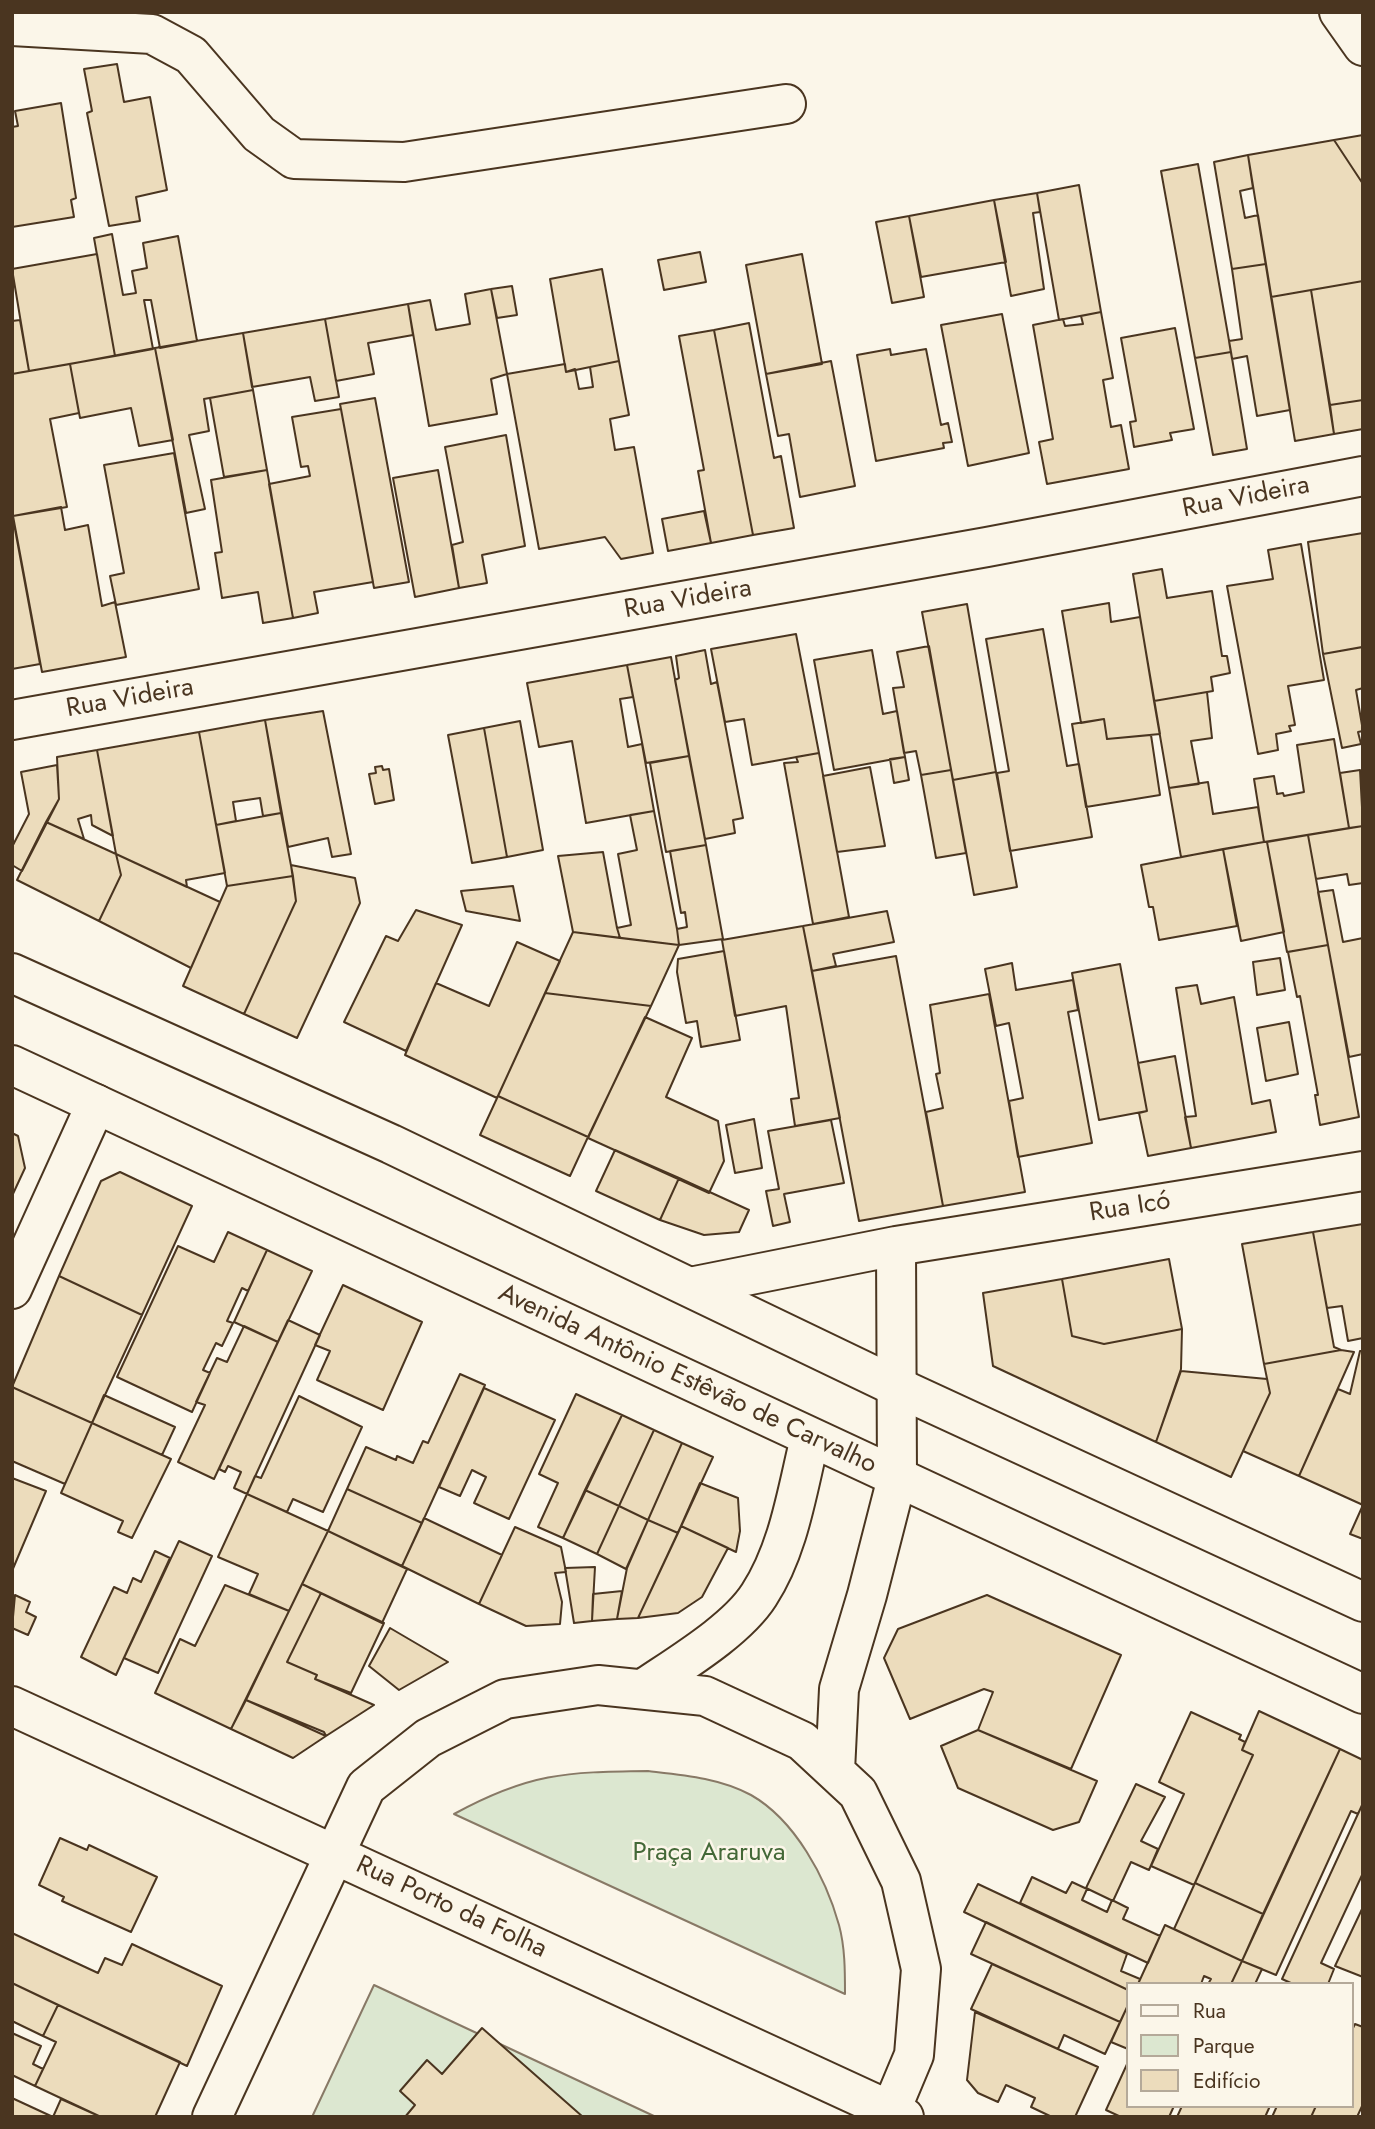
<!DOCTYPE html>
<html>
<head>
<meta charset="utf-8">
<style>
  body { margin:0 }
  #map { position:relative; width:1375px; height:2129px; overflow:hidden; background:#fbf6e9; font-family:Jost,sans-serif }
  canvas { display:block }
  .frame { position:absolute; inset:0; border:14px solid #4a3520; pointer-events:none }
  .legend { position:absolute; left:1126px; top:1982px; width:228px; height:126px; box-sizing:border-box; background:#fbf6e9; border:2px solid #b4a999; margin:0; padding:9px 12px; list-style:none; font-size:21px; color:#4a3520 }
  .legend li { display:flex; align-items:center; gap:14px; height:35px }
  .legend b { width:35px; border:2px solid #b4a999 }
</style>
</head>
<body>
<div id="map">
<canvas width="1375" height="2129"></canvas>
<div class="frame"></div>
<ul class="legend">
<li><b style="height:9px;background:#fbf6e9"></b>Rua</li>
<li><b style="height:19px;background:#dce7d0"></b>Parque</li>
<li><b style="height:19px;background:#ecdcbc"></b>Edifício</li>
</ul>
</div>
<script>
const ctx = document.querySelector('canvas').getContext('2d');
ctx.lineJoin = 'round';
function fillPath(path, color) { ctx.fillStyle = color; ctx.fill(path, 'evenodd'); }
function trace(path, color, width, dash) { ctx.strokeStyle = color; ctx.lineWidth = width; ctx.lineCap = dash ? 'butt' : 'round'; ctx.setLineDash(dash || []); ctx.stroke(path); }
function drawText(font, color, halo, rows, align = 'center') {
  ctx.font = font + ' Jost,sans-serif'; ctx.lineWidth = 5; ctx.setLineDash([]); ctx.textBaseline = 'middle'; ctx.strokeStyle = halo; ctx.fillStyle = color; for (const [text, x, y, turn = 0] of rows) {
    ctx.save(); ctx.translate(x, y); ctx.rotate((+turn || 0) * Math.PI / 180); ctx.textAlign = isNaN(turn) ? turn : align; if (halo) ctx.strokeText(text, 0, 0); ctx.fillText(text, 0, 0); ctx.restore();
  }
}
const green = new Path2D(`
  M648,1771C683,1775 720,1778 751,1795C795,1820 826,1878 839,1925C845,1947 845,1971 845,1994L454,1814C529,1773 565,1772 648,1771Z
  M374,1985L656,2117H312Z`);
const building = new Path2D(`
  M117,64L124,102L150,97L167,190L136,197L140,221L109,226L87,113L92,111L84,69Z
  M61,103L76,198L71,200L74,217L12,227V127L18,126L15,111Z
  M1363,135V184L1334,140Z
  M1334,140L1363,184V281L1271,297L1248,155Z
  M1248,155L1253,188L1240,191L1245,218L1258,215L1266,264L1232,269L1214,162Z
  M1198,164L1231,352L1195,358L1161,171Z
  M1079,185L1101,312L1059,320L1037,193Z
  M1037,193L1040,212L1033,213L1044,289L1011,296L994,200Z
  M994,200L1006,262L921,277L909,216Z
  M909,216L924,297L892,303L876,222Z
  M112,234L123,295L136,293L132,271L147,268L143,243L178,236L197,341L160,348L151,300H144L153,349L115,356L94,238Z
  M700,252L706,282L664,290L658,260Z
  M97,254L115,356L29,371L12,269Z
  M802,254L822,364L766,374L746,265Z
  M1266,264L1290,410L1257,416L1247,356L1232,359L1229,341L1242,339L1232,269Z
  M602,269L619,361L566,372L550,279Z
  M1363,281V400L1330,405L1311,290Z
  M512,286L517,315L497,318L491,289Z
  M491,289L507,374L491,379L497,414L429,426L408,304L430,300L436,330L470,324L465,294Z
  M1311,290L1334,434L1295,441L1271,297Z
  M408,304L413,335L368,343L374,374L336,381L325,319Z
  M1101,312L1113,378L1103,380L1111,427L1121,425L1129,469L1047,484L1039,442L1053,439L1033,325L1063,319L1065,326L1083,324L1081,316Z
  M1002,314L1029,453L968,466L941,325Z
  M325,319L339,397L315,401L310,377L252,387L243,333Z
  M20,320L29,371L12,374V321Z
  M749,323L774,458L781,456L794,528L753,535L714,330Z
  M1175,328L1194,429L1170,433L1172,440L1134,447L1130,422L1136,421L1121,338Z
  M714,330L753,535L711,543L698,471L704,470L679,336Z
  M243,333L253,390L204,399L209,431L189,435L205,509L186,513L155,348Z
  M155,348L173,440L139,446L131,408L80,418L70,364Z
  M890,349L891,355L926,349L941,425L948,423L952,442L943,443L944,448L876,461L857,355Z
  M1231,352L1247,449L1213,455L1195,358Z
  M619,361L629,415L610,419L615,450L634,447L653,553L621,559L605,537L539,549L507,374L565,364L566,372L575,369L579,389L593,387L590,367Z
  M831,361L855,486L800,497L789,434L778,436L766,374Z
  M70,364L79,413L50,419L67,507L13,516L12,374Z
  M253,390L267,470L224,477L210,398Z
  M375,398L409,582L374,588L340,404Z
  M1363,400V429L1334,434L1330,405Z
  M341,409L373,582L314,592L318,613L293,618L269,484L310,476L308,466L301,467L292,417Z
  M506,435L525,546L482,555L487,583L459,588L452,545L463,542L445,447Z
  M174,453L199,589L116,605L110,576L124,573L104,465Z
  M267,470L293,618L263,623L258,592L222,598L215,553L222,552L211,480Z
  M438,470L459,588L415,597L393,478Z
  M61,507L65,530L88,525L102,606L115,602L126,657L42,672L13,516Z
  M704,511L711,543L668,551L662,519Z
  M12,513L40,664L12,669Z
  M1363,533V647L1323,654L1308,542Z
  M1301,544L1324,680L1288,686L1295,725L1289,726L1291,731L1276,734L1278,750L1258,754L1227,586L1273,579L1268,550Z
  M1162,569L1167,598L1212,591L1222,656H1227L1230,673L1211,677L1213,691L1154,701L1133,574Z
  M1109,603L1111,622L1140,617L1160,734L1107,739L1104,719L1081,723L1062,611Z
  M967,604L996,772L953,780L922,612Z
  M1043,629L1067,766L1079,764L1092,837L1010,851L997,773L1009,771L986,639Z
  M796,634L819,753L752,765L744,719L725,722L711,649Z
  M929,646L951,770L921,775L916,751L904,753L893,688L904,687L897,652Z
  M1362,647L1363,688L1356,690L1363,731L1358,732L1361,744L1342,748L1323,654Z
  M705,650L711,684L717,682L743,818L733,820L735,833L705,839L675,680L679,678L676,656Z
  M872,650L883,714L897,711L905,757L834,770L814,660Z
  M671,657L689,756L646,763L627,665Z
  M627,665L633,697L620,699L628,747L642,744L654,811L586,823L572,741L539,747L527,683Z
  M1207,692L1212,738L1191,741L1199,784L1169,788L1154,701Z
  M323,711L351,854L332,857L328,838L288,847L265,720Z
  M1104,719L1107,739L1151,735L1160,795L1086,807L1072,724Z
  M265,720L281,813L263,816L260,798L233,802L236,821L216,825L199,732Z
  M520,721L543,850L507,857L484,728Z
  M484,728L507,857L472,863L448,735Z
  M199,732L225,873L186,880L187,887L116,854L97,750Z
  M1334,739L1349,828L1264,842L1254,779L1274,776L1277,794L1283,793L1284,796L1304,792L1297,745Z
  M97,750L113,836L92,825L91,815L78,819L84,839L46,822L59,799L57,757Z
  M819,753L849,917L813,924L784,763L798,762L796,757Z
  M689,756L706,845L666,852L650,763Z
  M905,757L909,780L894,783L890,759Z
  M57,765L59,799L22,871L12,865V847L29,814L21,772Z
  M382,766L383,770L389,769L394,800L375,804L369,774L376,773L375,767Z
  M870,767L885,846L837,852L823,776Z
  M951,770L966,853L936,858L921,775Z
  M1360,770L1363,826L1349,828L1340,773Z
  M996,772L1017,887L974,895L953,780Z
  M1208,782L1213,814L1258,807L1264,842L1181,857L1169,788Z
  M654,811L677,929L679,945L620,938L617,928L631,925L618,854L637,850L630,815Z
  M281,813L293,876L227,886L216,825Z
  M46,822L116,854L121,875L99,921L17,880Z
  M1363,826V883L1349,885L1347,874L1316,879L1308,835Z
  M1308,835L1328,945L1287,952L1267,842Z
  M1264,842H1267L1284,932L1241,941L1223,849Z
  M706,845L723,939L679,945L677,929L687,927L685,912L681,913L670,851Z
  M1223,849L1237,926L1159,940L1153,907H1149L1141,865Z
  M603,852L617,928L620,938L573,932L558,856Z
  M116,854L220,902L191,968L99,921L121,875Z
  M291,865L355,878L360,903L297,1038L244,1014L296,901Z
  M293,876L296,901L244,1014L183,986L227,886Z
  M513,886L520,921L466,911L461,891Z
  M1333,890L1343,942L1363,938V1054L1349,1057L1318,892Z
  M416,910L462,925L406,1051L344,1022L386,936L398,941Z
  M887,911L894,942L833,954L836,966L812,971L803,926Z
  M803,926L840,1118L795,1126L791,1099L799,1098L786,1006L735,1016L722,940Z
  M573,932L679,945L651,1006L545,993Z
  M517,942L560,961L497,1098L405,1055L436,983L489,1006Z
  M1328,945L1359,1117L1320,1125L1315,1095H1318L1300,996L1297,997L1288,952Z
  M724,951L740,1040L701,1047L697,1021L686,1023L677,972L678,959Z
  M896,956L943,1206L859,1221L812,971Z
  M1280,958L1285,990L1257,995L1253,962Z
  M1012,963L1016,990L1073,980L1078,1010L1068,1012L1092,1143L1018,1157L1009,1101L1023,1098L1009,1023L996,1026L985,969Z
  M1120,964L1147,1111L1099,1120L1072,973Z
  M1197,985L1201,1004L1234,997L1252,1104L1270,1100L1276,1132L1191,1148L1185,1117L1196,1116L1176,988Z
  M545,993L651,1006L588,1137L498,1096Z
  M989,994L1025,1192L943,1206L926,1112L943,1108L936,1074L940,1073L930,1005Z
  M645,1017L692,1038L666,1097L718,1121L724,1161L709,1193L588,1138Z
  M1289,1022L1298,1074L1266,1081L1257,1028Z
  M1175,1056L1191,1148L1148,1156L1139,1113L1147,1111L1138,1063Z
  M498,1096L588,1137L570,1176L480,1135Z
  M754,1119L762,1168L735,1173L726,1125Z
  M831,1120L844,1183L784,1194L790,1222L773,1226L766,1191L779,1189L768,1131Z
  M12,1133L18,1136L25,1168L12,1196Z
  M615,1150L679,1178L660,1220L596,1191Z
  M120,1172L192,1206L142,1315L59,1276L101,1181Z
  M679,1178L749,1210L739,1232L704,1235L660,1220Z
  M1363,1224V1338L1348,1341L1342,1306L1327,1308L1313,1232Z
  M228,1232L267,1250L248,1291L242,1288L227,1321L233,1323L222,1346L216,1343L203,1370L210,1373L192,1412L117,1377L178,1246L214,1262Z
  M1313,1232L1334,1347L1341,1350L1264,1364L1242,1244Z
  M267,1250L312,1271L278,1342L234,1322Z
  M1169,1259L1182,1329L1104,1344L1072,1336L1062,1279Z
  M59,1276L142,1315L92,1423L12,1387Z
  M1062,1279L1072,1336L1104,1344L1182,1329L1181,1369L1156,1442L993,1366L983,1293Z
  M343,1285L422,1322L383,1410L317,1380L330,1351L315,1345Z
  M288,1320L320,1335L247,1494L234,1488L241,1472L228,1466L225,1472L219,1469Z
  M244,1326L278,1342L214,1479L178,1462L205,1405L196,1402L217,1358L227,1362Z
  M1341,1350L1354,1352L1299,1476L1243,1451L1270,1393L1264,1364Z
  M1360,1351H1363V1505L1299,1476L1338,1389L1350,1394Z
  M1181,1371L1267,1379L1270,1393L1231,1477L1156,1442Z
  M460,1374L485,1385L422,1523L347,1489L366,1447L396,1460L397,1456L413,1463L423,1441L428,1443Z
  M12,1387L92,1423L65,1484L12,1461Z
  M484,1388L555,1420L509,1519L474,1503L486,1477L472,1470L460,1496L439,1487Z
  M576,1394L622,1415L563,1538L538,1527L558,1483L539,1474Z
  M104,1395L175,1427L162,1455L92,1423Z
  M299,1396L362,1427L323,1512L293,1499L287,1512L247,1494L255,1476L261,1478Z
  M622,1415L654,1430L619,1506L585,1490Z
  M92,1423L171,1459L132,1538L118,1532L123,1521L61,1493Z
  M654,1430L682,1443L648,1520L619,1506Z
  M682,1443L713,1457L678,1533L648,1520Z
  M12,1478L46,1491L12,1571Z
  M700,1483L738,1498L740,1531L736,1552L681,1526Z
  M347,1489L422,1523L402,1566L328,1531Z
  M585,1490L619,1506L597,1554L563,1538Z
  M247,1494L328,1531L289,1611L249,1594L258,1574L218,1557Z
  M1363,1505V1539L1350,1534Z
  M619,1506L648,1520L626,1569L597,1554Z
  M424,1518L502,1555L479,1604L402,1566Z
  M648,1520L678,1533L638,1618L617,1619L627,1568Z
  M681,1526L728,1548L702,1597L678,1613L638,1618Z
  M515,1527L561,1547L566,1572L555,1573L562,1602L560,1624L526,1626L479,1604Z
  M328,1531L407,1569L382,1623L302,1584Z
  M179,1541L212,1556L158,1673L124,1658Z
  M155,1551L170,1558L116,1675L81,1657L114,1587L127,1593L133,1578L141,1582Z
  M595,1567L592,1621L574,1623L565,1568Z
  M302,1584L321,1593L287,1662L317,1675L315,1679L374,1705L326,1736L246,1700Z
  M225,1585L289,1611L231,1729L155,1693L180,1639L195,1646Z
  M622,1591L617,1619L592,1621L593,1594Z
  M321,1593L384,1623L351,1693L315,1679L317,1675L287,1662Z
  M15,1595L30,1602L26,1612L36,1617L28,1635L12,1628Z
  M987,1595L1121,1655L1071,1769L978,1730L993,1692L984,1689L910,1719L884,1658L898,1629Z
  M390,1628L448,1662L399,1690L369,1666Z
  M246,1700L324,1732L326,1736L293,1758L231,1729Z
  M1259,1711L1340,1749L1263,1914L1195,1883L1253,1755L1242,1750Z
  M1191,1712L1241,1735L1239,1739L1245,1742L1242,1750L1253,1755L1194,1885L1151,1866L1184,1794L1159,1782Z
  M978,1730L1097,1781L1079,1822L1053,1830L958,1788L941,1746Z
  M1340,1749L1363,1760V1803L1358,1814L1351,1811L1276,1975L1242,1961Z
  M1136,1784L1165,1797L1141,1841L1158,1849L1149,1870L1131,1862L1113,1901L1086,1888Z
  M1363,1803V1873L1321,1963L1334,1969L1328,1984H1293L1282,1979Z
  M60,1838L87,1850L89,1845L157,1877L131,1932L62,1901L64,1897L39,1885Z
  M1032,1877L1066,1893L1072,1882L1087,1889L1082,1900L1107,1912L1112,1900L1128,1908L1123,1919L1160,1936L1148,1963L1020,1903Z
  M1195,1883L1263,1914L1242,1961L1174,1929Z
  M978,1884L1127,1954L1121,1971L1140,1979L1138,1984H1128V1990L964,1912Z
  M1363,1907V1977L1335,1966Z
  M986,1922L1128,1990V2005L1120,2022L971,1954Z
  M1165,1925L1242,1961L1231,1984H1208L1211,1979L1204,1976L1201,1984H1138Z
  M12,1933L98,1973L105,1958L122,1965L132,1944L222,1986L187,2066L12,1983Z
  M1242,1961L1262,1969L1255,1984H1231Z
  M992,1964L1120,2022L1105,2054L1064,2035L1058,2049L971,2009Z
  M12,1983L58,2005L43,2036L12,2021Z
  M58,2005L180,2062L155,2117H101L35,2086L56,2042L43,2036Z
  M1128,2005V2049L1111,2042Z
  M975,2012L1098,2067L1075,2117H1052L1031,2107L1035,2098L1006,2085L998,2102L978,2093L967,2080Z
  M1355,2024L1363,2027V2104L1357,2117H1311L1316,2106H1352V2030Z
  M482,2028L583,2117H405L415,2105L400,2091L427,2060L442,2074Z
  M12,2033L41,2046L33,2064L43,2069L35,2086L12,2075Z
  M1128,2062V2106H1174L1169,2117H1121L1106,2110Z
  M12,2098L53,2117L61,2099L101,2117H12Z
  M1182,2106H1270L1265,2117H1177Z
  M1277,2106H1316L1311,2117H1272Z`);
const minor = new Path2D(`
  M1339,12L1363,46
  M12,26L152,34L191,55L259,134L294,159L404,162L786,104
  M12,720L987,547L1363,476
  M690,1287L896,1246L1363,1171
  M12,1289L96,1104
  M643,1689C678,1665 736,1631 759,1595C789,1549 797,1491 810,1438
  M12,1706L904,2117
  M835,1771L839,1689L867,1595L897,1478L896,1246
  M212,2117L366,1787L428,1738L505,1699L598,1685L705,1696L802,1741L858,1793L901,1881L921,1969L914,2055L888,2117`);
const major = new Path2D(`
  M12,973L391,1144L897,1387L1363,1602
  M12,1065L1363,1694`);
const streetNames = [
  ["Rua Videira",1246,498,-11],
  ["Rua Videira",688,600,-10],
  ["Rua Videira",130,699,-10],
  ["Rua Icó",1130,1208,-9],
  ["Avenida Antônio Estêvão de Carvalho",687,1380,25],
  ["Rua Porto da Folha",451,1908,25]
];
const parkNames = [
  ["Praça Araruva",709,1854]
];
fillPath(green, '#dce7d0');
trace(green, '#887966', 2);
fillPath(building, '#ecdcbc');
trace(building, '#4a3520', 2);
trace(minor, '#4a3520', 42);
trace(major, '#4a3520', 42);
trace(minor, '#fbf6e9', 38);
trace(major, '#fbf6e9', 38);
drawText('26px', '#4a3520', '#fbf6e9', streetNames);
drawText('26px', '#436837', '#fbf6e9', parkNames);
</script>
</body>
</html>
